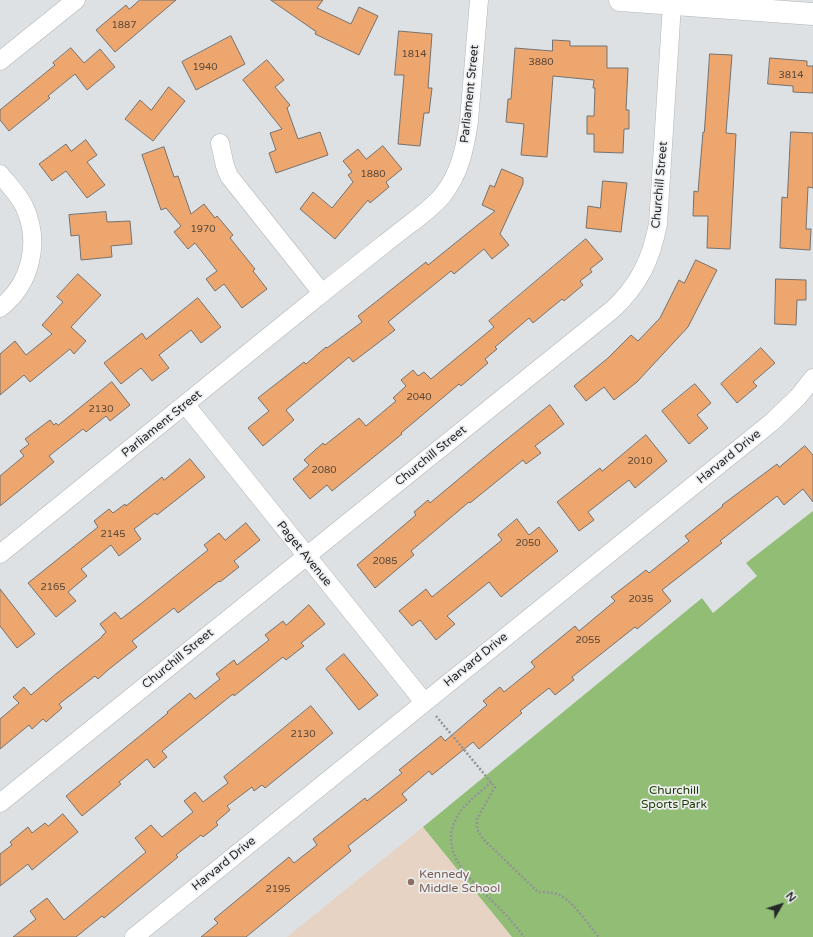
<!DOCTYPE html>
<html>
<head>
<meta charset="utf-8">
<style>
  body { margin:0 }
  #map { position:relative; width:813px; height:937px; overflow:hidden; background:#dee1e3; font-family:"Varela Round",sans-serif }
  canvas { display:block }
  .north { position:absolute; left:761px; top:885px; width:40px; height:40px; -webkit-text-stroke:3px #eceef0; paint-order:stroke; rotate:51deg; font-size:11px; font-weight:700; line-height:16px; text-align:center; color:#272829 }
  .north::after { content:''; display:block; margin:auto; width:14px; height:18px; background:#272829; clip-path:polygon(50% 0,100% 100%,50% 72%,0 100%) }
</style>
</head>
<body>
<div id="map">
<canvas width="813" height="937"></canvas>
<div class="north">N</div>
</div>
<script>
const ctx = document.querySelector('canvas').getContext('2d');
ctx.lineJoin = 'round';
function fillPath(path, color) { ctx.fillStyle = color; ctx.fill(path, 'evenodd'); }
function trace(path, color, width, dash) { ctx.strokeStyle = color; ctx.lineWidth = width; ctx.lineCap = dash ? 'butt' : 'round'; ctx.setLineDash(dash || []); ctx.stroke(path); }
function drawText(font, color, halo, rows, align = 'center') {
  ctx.font = font + ' "Varela Round",sans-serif'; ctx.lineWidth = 3.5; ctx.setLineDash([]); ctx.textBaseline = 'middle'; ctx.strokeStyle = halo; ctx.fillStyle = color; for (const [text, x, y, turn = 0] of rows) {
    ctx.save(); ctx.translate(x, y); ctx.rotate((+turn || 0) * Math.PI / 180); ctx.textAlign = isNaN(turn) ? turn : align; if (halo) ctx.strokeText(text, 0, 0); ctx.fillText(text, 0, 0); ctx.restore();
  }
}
const industrial = new Path2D(`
  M423,827L512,937H287Z`);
const green = new Path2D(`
  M813,511V937H512L423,827L702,598L713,613L757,576L746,563Z`);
const building = new Path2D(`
  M140,0H176L115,52L96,30L126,5L129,9Z
  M271,0H323L317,8L351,24L359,7L378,16L359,55L315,34L316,32Z
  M399,31L432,34L428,88H432L429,113H424L420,146L398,144L404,75H395Z
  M231,36L245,64L196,90L182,62Z
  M553,40L570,41V46H607V68H628L626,110H629V129H624L623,153L594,152V134H587V116H594L595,88H593L594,80L553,76L547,157L521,155L524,124L506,122L508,99H511L515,48L552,51Z
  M71,48L84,63L100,49L115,67L87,90L75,74L48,96L50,98L9,131L0,120V110L55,65L53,63Z
  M710,54L732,55L726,133L736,134L730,249L707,248L708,216H693L694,191L698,192L703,132H704Z
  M770,58L807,61V66H813V93L793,92V86L768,84Z
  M267,60L284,80L275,87L290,105L287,108L298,139L320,132L328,155L276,173L269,153L276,150L270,133L282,129L243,80Z
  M169,87L185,101L153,141L125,119L140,100L151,110Z
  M791,132L813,133V188L808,187L806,229H811L810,250L780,248L782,197L787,198Z
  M86,140L97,155L87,162L105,185L87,198L66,171L52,181L39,164L66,144L71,151Z
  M383,146L402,169L386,182L389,187L370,203L368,200L335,239L300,209L313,192L332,208L353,182L348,175L352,172L343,161L358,149L366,159Z
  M164,147L174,177L178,176L191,214L204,204L215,218L217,216L233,235L230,238L255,269L253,271L267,289L242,308L224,284L215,291L206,279L217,271L195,243L188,249L174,232L181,226L166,208L161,210L142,155Z
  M502,169L523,178V184L500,234L509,245L492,259L484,249L454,274L451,271L388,322L395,330L353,362L349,357L286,410L294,420L263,446L248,428L269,411L258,398L304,362L306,364L326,347L327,348L362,322L358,316L426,262L428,265L495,211L482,205L490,185L494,187Z
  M603,181L627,183L621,232L586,228L588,206L600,208Z
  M106,212L107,222L130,221L132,244L111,246L112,257L81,260L79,235L71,236L69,215Z
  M586,239L603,259L590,269L592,272L580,281L583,285L564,301L562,299L533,323L529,318L495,347L497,349L485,359L488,363L461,386L459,384L401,433L402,434L332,491L327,485L310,499L293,479L309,465L304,460L323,443L325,445L359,418L366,426L396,401L393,398L406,386L401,380L413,370L418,376L424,372L431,379L494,327L489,321Z
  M696,260L717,270L688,327L637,382L614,400L604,387L586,401L574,386L608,358L631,335L638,341L660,318L679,280L684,283Z
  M78,274L101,295L71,327L86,341L74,354L70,349L30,382L24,375L0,395V354L15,341L26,355L52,334L42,325L63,302L57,297Z
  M776,279L806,280V300H797L796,325L775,324Z
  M198,298L221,327L201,343L191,330L159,355L169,368L152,381L141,368L121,384L104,363L142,333L146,339Z
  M761,348L775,363L753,382L757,386L737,403L721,384Z
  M112,382L130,405L110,421L106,416L86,432L83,429L49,456L54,462L0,506V476L24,456L20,451L29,444L25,439L50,420L54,425L56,423L58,425Z
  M695,384L711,403L697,415L708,428L689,444L662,411Z
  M550,405L564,424L535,446L541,453L526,464L523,460L470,503L469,502L411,551L414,555L375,588L357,565L416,515L414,512L428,500L430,503L496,448Z
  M646,435L667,461L635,488L629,480L588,512L594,520L579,531L557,502L600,468L602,471Z
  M805,446L813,455V502L803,489L784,505L777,496L720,541L722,543L662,590L671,601L637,629L635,627L572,677L574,680L555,695L549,688L520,711L522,713L479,749L473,742L432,775L429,771L402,794L407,800L348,846L351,851L246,937H201L218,923L214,919L289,857L294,863L317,845L313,839L365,798L367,801L402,773L399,770L441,736L445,741L487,705L483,701L500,687L504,692L535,667L531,662L575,626L579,631L615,601L611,597L646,570L649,573L689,541L685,536L723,506L722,505L777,464L779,467Z
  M190,459L205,477L157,515L155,513L134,529L141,539L119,556L111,545L81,569L87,576L68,592L76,601L56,617L28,583L98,527L94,521L109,509L113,513L125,504L126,506L162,477L164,480Z
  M517,519L529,535L539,527L558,551L501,597L489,582L447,616L455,624L436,640L420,620L412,626L399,611L426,589L432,597L502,540L498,535Z
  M246,523L260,540L234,561L239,567L220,582L219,581L178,613L174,608L132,641L137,647L108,670L98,679L95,676L59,704L62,708L46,722L43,719L32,729L29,725L0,749V719L19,703L13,697L24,687L31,695L57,673L102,637V636L106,632L100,624L115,612L121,619L143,602L208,550L204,545L219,533L225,540Z
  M0,589L35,634L17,648L0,626Z
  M309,605L325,624L301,643L304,646L286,660L283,657L234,696L233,694L162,751L167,757L154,768L147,759L119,782L121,784L82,816L66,796L168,713L167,712L190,693L195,699L220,679L216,674L234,660L237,665L269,640L265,635L283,621L286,625Z
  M344,654L378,695L359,710L326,669Z
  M311,706L333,733L265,788L262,785L254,791L252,787L227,806L230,810L216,822L218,825L203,837L201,835L176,855L178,857L104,918L102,916L76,937H13L36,919L30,911L47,898L64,920L146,852L135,838L151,825L162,837L193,812L184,801L195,792L203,802L228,783L224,777Z
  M63,814L78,832L32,870L28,864L0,886V854L12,845L10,842L28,827L32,833L45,823L48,826Z`);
const path = new Path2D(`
  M436,716L495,787L477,819V829L483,839L538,892C546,892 555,892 563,897C575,904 589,926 599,937
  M491,782C483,790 466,803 460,812C432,854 476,883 502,911C510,919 517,928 524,937`);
const minor = new Path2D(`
  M0,61L76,0
  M220,143L225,166L229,176L322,293
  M0,174C8,184 18,194 24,206C41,242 31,284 0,308
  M185,404L424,702
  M0,554C105,469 210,384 315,299C342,277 369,256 397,234C412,222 429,211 442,196C460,174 465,148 469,121L479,0
  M0,803L612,310C639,285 651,260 658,224L672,4
  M134,937L772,422L798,397L813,378`);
const tertiary = new Path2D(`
  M620,0L813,14`);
const markers = [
  [411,882,4,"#8d6e63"]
];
const numberNames = [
  ["1887",124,25],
  ["1814",414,54],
  ["3880",541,62],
  ["1940",205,67],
  ["3814",791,75],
  ["1880",373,174],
  ["1970",203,229],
  ["2040",419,397],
  ["2130",101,409],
  ["2010",640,461],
  ["2080",324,470],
  ["2145",113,534],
  ["2050",528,543],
  ["2085",385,561],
  ["2165",53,587],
  ["2035",641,599],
  ["2055",588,640],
  ["2130",303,734],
  ["2195",278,889]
];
const streetNames = [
  ["Parliament Street",470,94,-84],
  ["Churchill Street",660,185,-85],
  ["Parliament Street",162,424,-39],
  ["Churchill Street",431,456,-39],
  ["Harvard Drive",729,457,-39],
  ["Paget Avenue",304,554,51],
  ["Churchill Street",178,659,-39],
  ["Harvard Drive",476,660,-39],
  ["Harvard Drive",224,864,-39]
];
const parkNames = [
  ["Churchill",674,791],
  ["Sports Park",674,805]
];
const educationNames = [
  ["Kennedy",419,875],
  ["Middle School",419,889]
];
fillPath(industrial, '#e6d3c3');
fillPath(green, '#92bd75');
fillPath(building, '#eda66d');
trace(building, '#747270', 1);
trace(minor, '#b2b5b7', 19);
trace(tertiary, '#b2b5b7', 23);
trace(path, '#929496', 2.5, [2, 2]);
trace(minor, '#fff', 18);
trace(tertiary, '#fff', 22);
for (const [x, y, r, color] of markers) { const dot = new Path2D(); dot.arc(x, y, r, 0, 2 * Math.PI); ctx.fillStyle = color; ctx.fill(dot); trace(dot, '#eceef0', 1.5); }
drawText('10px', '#58483a', null, numberNames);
drawText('12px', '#272829', '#eceef0', streetNames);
drawText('12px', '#1d3903', '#eceef0', parkNames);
drawText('12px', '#785e54', '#eceef0', educationNames, 'left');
</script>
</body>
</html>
